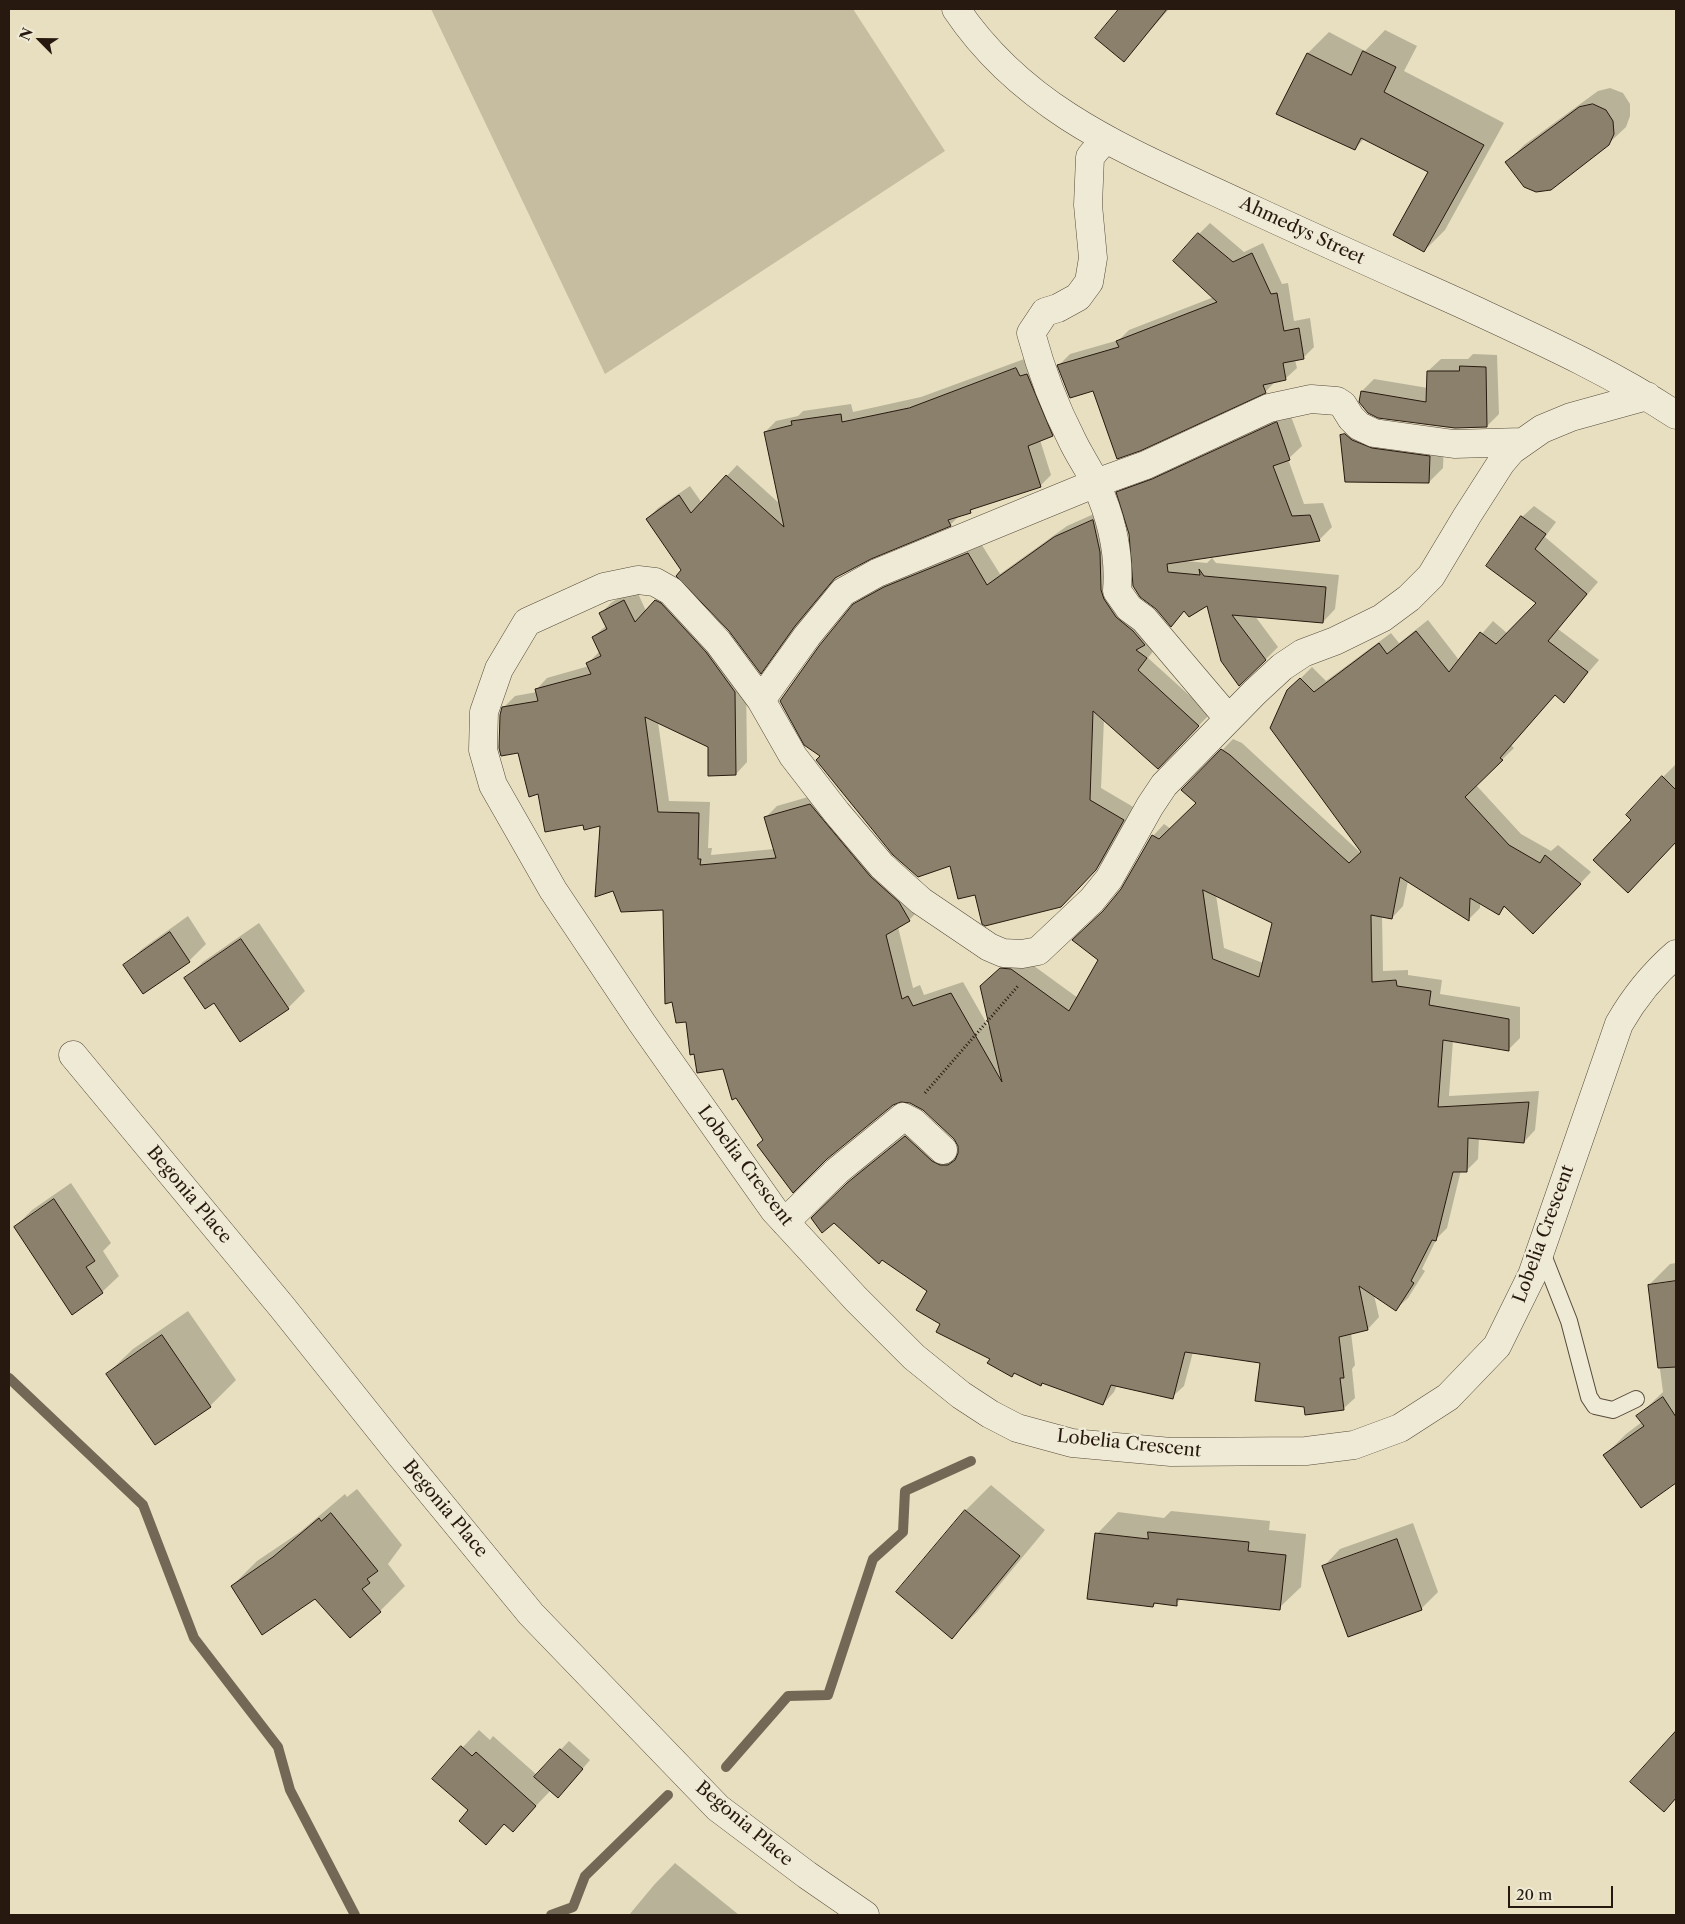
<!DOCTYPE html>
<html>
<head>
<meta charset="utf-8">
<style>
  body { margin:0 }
  #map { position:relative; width:1685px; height:1924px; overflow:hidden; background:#e7dfbf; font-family:"Libre Caslon Text",serif }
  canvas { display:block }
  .frame { position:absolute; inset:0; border:10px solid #27190f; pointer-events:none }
  .north { position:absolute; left:15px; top:15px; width:50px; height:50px; -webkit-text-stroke:4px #efead5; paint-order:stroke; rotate:293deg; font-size:14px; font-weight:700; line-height:20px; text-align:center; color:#27190f }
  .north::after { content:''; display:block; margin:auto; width:18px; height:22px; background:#27190f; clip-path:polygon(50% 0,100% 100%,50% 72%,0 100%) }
  .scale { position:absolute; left:1508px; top:1886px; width:105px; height:22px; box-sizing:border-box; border:2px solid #27190f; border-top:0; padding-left:6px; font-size:15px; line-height:18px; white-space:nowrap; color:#27190f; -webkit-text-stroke:4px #efead5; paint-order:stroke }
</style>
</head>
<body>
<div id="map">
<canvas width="1685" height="1924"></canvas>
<div class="frame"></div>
<div class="north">N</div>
<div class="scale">20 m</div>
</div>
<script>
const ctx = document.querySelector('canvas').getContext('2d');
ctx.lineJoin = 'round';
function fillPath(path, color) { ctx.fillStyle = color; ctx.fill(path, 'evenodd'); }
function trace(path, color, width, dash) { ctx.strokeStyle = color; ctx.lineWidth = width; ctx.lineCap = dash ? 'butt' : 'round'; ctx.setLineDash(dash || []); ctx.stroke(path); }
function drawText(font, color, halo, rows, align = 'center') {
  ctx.font = font + ' "Libre Caslon Text",serif'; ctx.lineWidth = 5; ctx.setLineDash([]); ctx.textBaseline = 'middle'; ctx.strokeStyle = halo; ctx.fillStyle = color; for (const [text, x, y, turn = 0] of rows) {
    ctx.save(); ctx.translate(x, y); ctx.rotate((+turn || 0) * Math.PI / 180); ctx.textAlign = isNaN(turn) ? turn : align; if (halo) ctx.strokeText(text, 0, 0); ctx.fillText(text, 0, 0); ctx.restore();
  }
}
const green = new Path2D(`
  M431,9H853L945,151L605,374Z`);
const shadow = new Path2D(`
  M1120,9H1169L1124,60L1097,37Z
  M1385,30L1417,46L1404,71L1504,123L1445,230L1424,251L1429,171L1365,138L1354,149L1278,114L1308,53L1329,32L1365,51Z
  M1610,88L1623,93L1630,104V116L1626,127L1608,144L1507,162L1524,145L1598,91Z
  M1210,223L1244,252L1263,243L1282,284L1288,283L1294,321L1310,318L1314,347L1303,358L1295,360L1297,368L1285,379L1276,381L1265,392L1094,389L1059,365L1070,354L1119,340L1129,330L1214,297L1199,234Z
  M1473,354L1497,355L1499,414L1487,426L1362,391L1374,379L1428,388V371L1441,359H1468Z
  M1027,358L1063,424L1052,435L1040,440L1051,475L1040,486L975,507L970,512L960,515L950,525L870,557L838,576L761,672L683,570L647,519L658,508L690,486L702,503L737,465L780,504L765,432L776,421L798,416L803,411L851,404L853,412L921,397Z
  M1289,411L1302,446L1288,459L1304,504L1323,503L1332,527L1319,540L1186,561L1207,563L1212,558L1216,563L1339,575L1335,609L1323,622L1255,616L1278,647L1265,660L1208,604L1185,610L1171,625L1130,534L1118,493L1131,480Z
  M1356,421L1444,442L1443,468L1429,482L1342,435Z
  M1534,506L1556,522L1545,537L1598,582L1558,629L1599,660L1564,701L1556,694L1511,745L1514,748L1476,785L1521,834L1551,851L1558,845L1591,872L1545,921L1506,906L1499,913L1480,903V908L1469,919L1408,881L1403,906L1392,918L1382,916L1383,971L1408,970V975L1442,980L1440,994L1520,1007V1038L1508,1050L1453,1040L1449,1096L1539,1091L1535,1130L1524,1142L1479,1137L1478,1159L1467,1170H1461L1447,1228L1437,1238L1422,1269L1425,1271L1408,1298L1396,1309L1374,1295L1379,1317L1368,1329L1351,1333L1355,1365L1352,1369L1355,1398L1343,1409L1306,1406L1261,1362L1193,1352L1184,1386L1172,1397L1117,1385L1114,1392L1103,1404L1043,1382L1041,1384L1015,1372L1012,1376L992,1358L942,1324L929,1290L834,1221L813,1218L860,1171L917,1125L952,1154H960L959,1146L955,1138L924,1109L910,1102L901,1100L764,1140L724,1068L687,1020L665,909L602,824L584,823L539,793L519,751L503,708L515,696L537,692L536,690L547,678L589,666L588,663L600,651L593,637L607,625L601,613L612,602L636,589L646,611L667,589L746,680L747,762L736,774L709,746L658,722L669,801L710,802L708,848H712L711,855L774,849L766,817L777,806L822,793L920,909L909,920L898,927L913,988L920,985L924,995L963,982L991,1031L993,975L1013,957L1023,958L1078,998L1099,960L1106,909L1122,890L1153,836L1164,824L1171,829L1197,803L1183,790L1233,739L1242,743L1363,855L1288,691L1312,667L1326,681L1391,633L1399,643L1428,620L1459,660L1493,621L1508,634L1538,603L1522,517ZM1216,895L1273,922L1263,963L1224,948Z
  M1105,509L1113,578L1157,646L1148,658L1210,714L1169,756L1104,719L1101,788L1135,808L1107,857L1073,894L975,893L951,864L821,756L854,605L866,593L980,542L1000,574L1067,526Z
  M1676,764V841L1653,866L1633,820L1663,777Z
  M188,916L206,944L189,961L125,966L142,949Z
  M259,923L305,991L288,1008L215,1001L186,978L203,962Z
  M71,1183L111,1243L103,1251L119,1276L102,1292L15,1227L32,1210Z
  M1676,1263V1482L1641,1506L1605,1455L1626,1434L1642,1422L1638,1416L1663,1392L1649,1285L1670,1264Z
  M188,1311L236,1380L210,1406L107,1374L133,1349Z
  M991,1485L1045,1530L977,1612L952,1637L966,1510Z
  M357,1489L402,1545L388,1564L405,1586L380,1611L315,1597L232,1586L257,1561L300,1532L345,1494L347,1497Z
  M1171,1511L1270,1521L1269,1530L1306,1534L1301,1587L1279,1608L1182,1598L1176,1604L1157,1602L1153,1606L1097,1534L1118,1512L1164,1518Z
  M1413,1523L1438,1592L1421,1609L1324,1566L1340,1549Z
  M479,1730L490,1740L493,1736L537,1775L569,1741L590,1760L566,1788L551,1790L513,1830L505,1823L486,1843L470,1810L434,1778Z
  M1676,1733V1798L1664,1811L1632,1782Z
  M675,1863L739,1915H629L654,1885Z`);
const stream = new Path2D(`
  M9,1378L143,1505L194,1638L278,1747L290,1790L355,1915
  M726,1767L788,1696L828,1695L873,1559L903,1532L905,1491L971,1461
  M551,1915L573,1907L585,1876L668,1795`);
const building = new Path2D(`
  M1119,9H1167L1124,62L1095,38Z
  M1363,51L1396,67L1384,92L1484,145L1424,252L1393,235L1428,172L1361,138L1355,150L1276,114L1307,53L1351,75Z
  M1593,104L1606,110L1613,121L1614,134L1609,145L1551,190L1536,192L1524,187L1505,162L1579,107Z
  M1198,233L1233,262L1252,253L1271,294L1277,293L1284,331L1299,328L1304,359L1283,363L1286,380L1263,385L1266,393L1140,451L1117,459L1093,391L1070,398L1057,365L1119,347L1116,341L1217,302L1173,261Z
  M1460,366L1486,367L1487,427L1455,428L1378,418L1368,413L1359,402L1361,391L1426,402L1427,371H1459Z
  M1016,368L1020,376L1027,374L1053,436L1028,446L1041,487L970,510L971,513L948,520L951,526L871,559L835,578L795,626L761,674L729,631L676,576L681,570L646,519L679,495L691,513L726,475L784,527L764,432L792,425L791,421L841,414L842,422L909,408Z
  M1277,422L1290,460L1273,466L1292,516L1310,515L1320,541L1167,564L1168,572L1200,575L1199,569L1204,576L1326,587L1323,623L1232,615L1266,660L1239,686L1221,661L1207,606L1189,617L1184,611L1171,627L1156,609L1140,597L1133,586L1129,534L1116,492L1152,479Z
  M1345,434L1352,440L1372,448L1430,456L1429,483L1345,482L1340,435Z
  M1521,516L1546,534L1535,549L1587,594L1548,641L1588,672L1564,703L1555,695L1500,758L1503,760L1465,797L1509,845L1540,863L1545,855L1581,884L1533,934L1504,906L1499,915L1470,898L1469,921L1400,877L1392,919L1371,915L1372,982L1396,980L1397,986L1431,991L1429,1005L1509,1019V1051L1443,1040L1438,1107L1529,1102L1524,1143L1468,1138L1467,1172H1453L1436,1241L1432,1240L1411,1281L1414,1283L1396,1311L1359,1286L1368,1330L1339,1337L1344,1378H1340L1344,1410L1305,1415L1304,1407L1255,1401L1260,1363L1185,1352L1173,1399L1111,1385L1103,1405L1042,1383L1041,1386L1014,1373L1012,1377L987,1363L990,1359L936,1332L940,1324L916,1310L927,1291L882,1260L879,1264L834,1223L822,1233L811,1218L847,1183L905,1136L932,1161L940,1165H948L955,1160L958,1153V1146L954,1139L923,1110L910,1103L901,1102L893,1105L827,1159L793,1193L757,1145L763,1140L736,1098L732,1100L723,1069L697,1073L694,1054L690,1055L686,1022L676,1023L672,1002L665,1004L663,910L621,912L613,891L595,897L600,826L584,830L583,825L545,832L538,794L529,797L518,753L501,756L499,748L500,715L502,707L538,701L535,689L591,674L586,663L601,656L592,637L607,629L599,613L624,600L635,622L655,600L661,603L706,652L735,692L736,775L708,776V747L645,717L658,812L699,813L698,859H701L700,865L776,858L764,817L810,804L870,876L899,902L910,921L886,935L902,999L908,996L913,1006L951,993L1002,1082L980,986L1000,968L1011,969L1069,1011L1098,960L1072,940L1103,911L1121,889L1152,835L1159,839L1196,803L1181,790L1221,749L1230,755L1349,863L1361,852L1270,728L1287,690L1300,678L1314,692L1379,643L1387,654L1416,631L1449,672L1480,632L1496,644L1536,603L1486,566ZM1203,890L1272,923L1259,977L1213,959Z
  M1093,520L1100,552L1101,590L1104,599L1116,617L1133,631L1145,645L1136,650L1147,658L1138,670L1199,726L1158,769L1093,711L1090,800L1124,820L1096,870L1061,907L985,926L982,924L975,895L958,899L950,866L918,877L893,855L816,760L820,756L804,745L780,701L819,646L853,604L884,587L968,553L987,585L1054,537Z
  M1662,776L1676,790V842L1628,893L1593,860L1631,820L1626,815Z
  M170,932L190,962L143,994L123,965Z
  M241,939L289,1009L240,1042L214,1003L205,1009L184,978Z
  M54,1199L95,1261L86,1267L103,1293L72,1315L14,1227Z
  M1676,1281V1367L1658,1368L1648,1285Z
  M162,1335L211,1407L155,1445L106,1374Z
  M1663,1397L1676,1417V1483L1641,1508L1603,1455L1644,1426L1636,1416Z
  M965,1510L1020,1556L952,1639L896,1592Z
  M331,1513L378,1571L367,1579L370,1583L362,1589L381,1612L350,1638L315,1599L262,1635L231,1586L273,1557L319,1518L321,1521Z
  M1148,1532L1249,1542L1248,1551L1286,1555L1280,1610L1177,1599V1606L1154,1603L1153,1607L1087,1599L1095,1533L1148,1539Z
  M1397,1539L1422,1610L1348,1637L1322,1566Z
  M1676,1731V1798L1664,1812L1630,1782Z
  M461,1746L472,1756L476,1752L536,1806L513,1832L504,1824L486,1845L459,1821L468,1810L432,1779Z
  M560,1749L583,1769L558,1798L534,1777Z`);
const path = new Path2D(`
  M925,1093L1018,986`);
const lane = new Path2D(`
  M1541,1250L1569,1321L1589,1397L1595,1406L1613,1410L1636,1399`);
const street = new Path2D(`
  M956,9C1028,116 1138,155 1250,208C1321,241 1393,273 1464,305C1537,339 1609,371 1676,415
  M1105,139L1090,157L1088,205L1093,258L1089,282L1078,297L1058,308L1045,312L1031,333C1041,370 1054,405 1072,440C1079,455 1089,469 1096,484C1112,519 1120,553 1117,591L1129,608L1144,619L1228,718
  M1647,396L1571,417L1542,429L1512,450L1501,463L1467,516L1431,576L1409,598L1382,618L1335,641L1303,653L1282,667L1255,692L1164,785L1150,806L1109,879L1092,900L1038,951L1022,954L1003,953L989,947L921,901L882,866L837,813L793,756L761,700L718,642L671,591L655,582L638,580L604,587L527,622L499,669L484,712L483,750L493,785L553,890L642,1023L774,1210L856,1299L914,1357L961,1395L990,1414L1017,1428L1072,1443L1171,1452L1306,1451L1354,1445L1400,1428L1448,1397L1497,1346L1532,1275L1619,1024C1635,996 1652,975 1676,954
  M761,700L807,636L843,592L877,573L1096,483L1146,465L1269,408L1311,399L1337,401L1343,405L1351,418L1359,426L1374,433L1454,444L1522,442
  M73,1055L282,1307L397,1451L531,1614L718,1808L807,1875L865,1915
  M785,1222L837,1171L903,1117L913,1122L943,1150`);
const streetNames = [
  ["Ahmedys Street",1302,231,25],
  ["Lobelia Crescent",745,1166,53],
  ["Begonia Place",189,1195,50],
  ["Lobelia Crescent",1544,1234,-70],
  ["Lobelia Crescent",1129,1444,6],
  ["Begonia Place",445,1509,50],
  ["Begonia Place",744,1824,40]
];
fillPath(green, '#c6bda1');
fillPath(shadow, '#0003');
trace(stream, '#736855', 10);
fillPath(building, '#8b806b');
trace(building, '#27190f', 1);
trace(lane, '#574a3b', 18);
trace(street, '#574a3b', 29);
trace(path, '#27190f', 3, [1, 2.5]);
trace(lane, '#efead5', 16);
trace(street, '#efead5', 28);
drawText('18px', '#27190f', '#efead5', streetNames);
</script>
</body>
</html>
